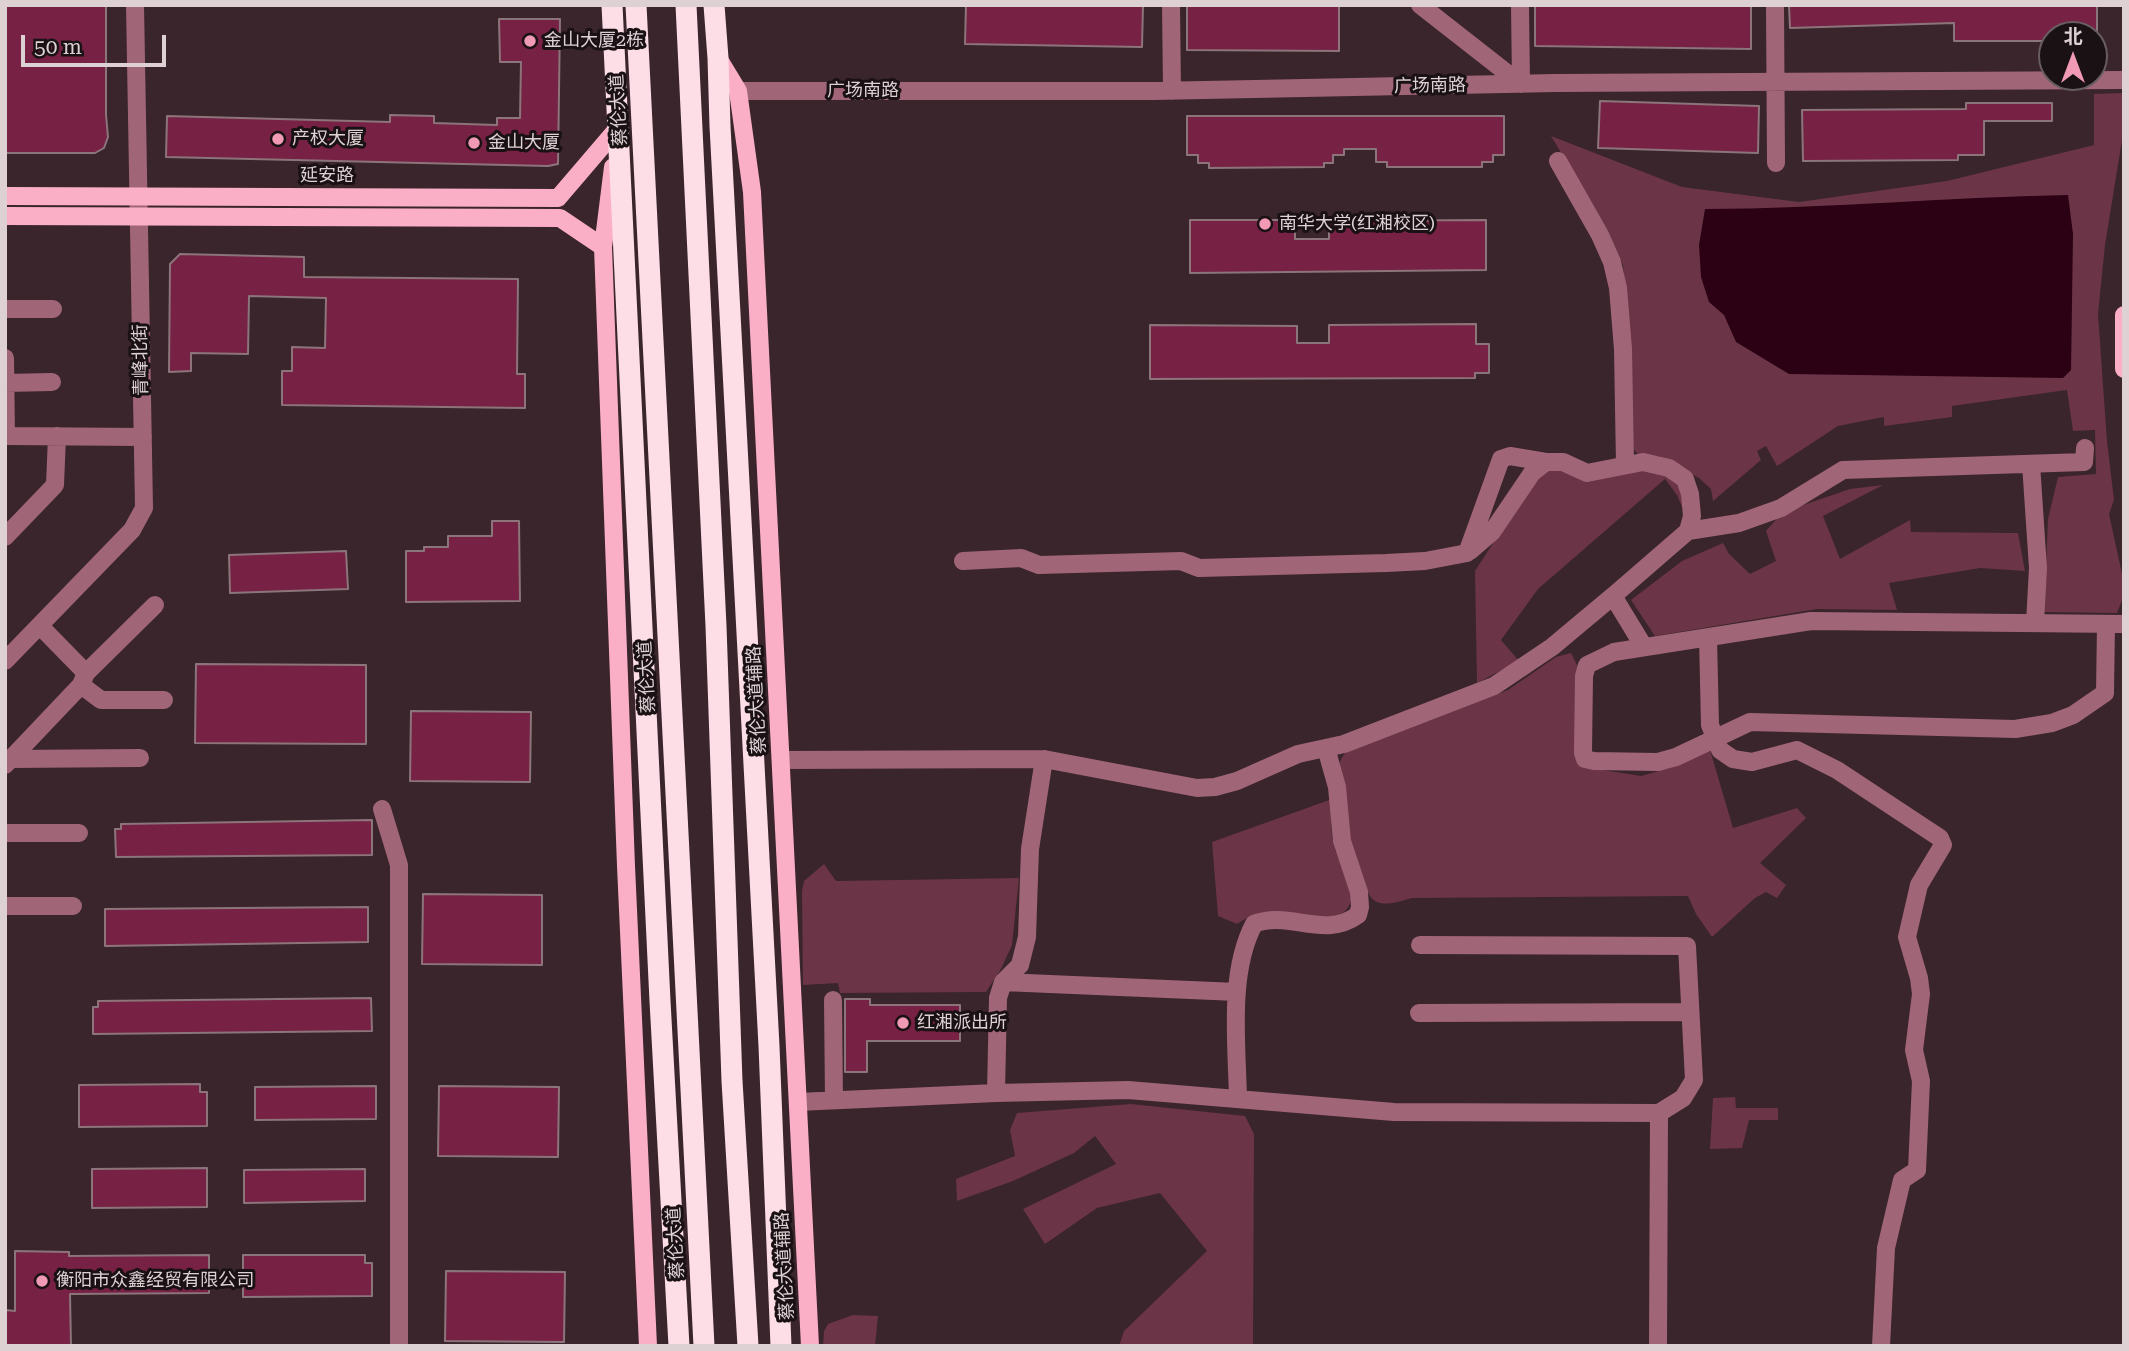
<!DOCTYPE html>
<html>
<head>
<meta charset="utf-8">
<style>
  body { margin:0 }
  #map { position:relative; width:2129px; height:1351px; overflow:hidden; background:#39252b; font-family:"Roboto Serif","Noto Sans SC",serif }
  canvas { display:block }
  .frame { position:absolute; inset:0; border:7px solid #ded1d4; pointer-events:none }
  .north { position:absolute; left:2038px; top:21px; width:70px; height:70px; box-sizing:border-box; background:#1a1114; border:2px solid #685e61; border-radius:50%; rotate:0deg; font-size:19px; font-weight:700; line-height:28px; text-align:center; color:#ded1d4 }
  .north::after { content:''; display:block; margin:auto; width:24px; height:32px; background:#f09ab5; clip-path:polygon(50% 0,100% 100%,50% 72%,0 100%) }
  .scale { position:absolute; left:21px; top:35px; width:145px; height:32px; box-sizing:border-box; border:4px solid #ded1d4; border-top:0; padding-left:9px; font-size:21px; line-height:24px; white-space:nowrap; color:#ded1d4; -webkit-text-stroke:5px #1a1114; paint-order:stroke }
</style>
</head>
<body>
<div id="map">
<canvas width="2129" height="1351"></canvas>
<div class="frame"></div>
<div class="north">北</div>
<div class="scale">50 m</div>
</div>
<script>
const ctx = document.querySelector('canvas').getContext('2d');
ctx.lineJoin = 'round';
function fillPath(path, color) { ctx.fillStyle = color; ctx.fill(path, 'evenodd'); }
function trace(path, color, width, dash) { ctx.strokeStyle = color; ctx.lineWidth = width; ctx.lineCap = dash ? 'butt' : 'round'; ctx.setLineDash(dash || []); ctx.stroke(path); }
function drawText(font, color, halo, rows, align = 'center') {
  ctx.font = font + ' "Roboto Serif","Noto Sans SC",serif'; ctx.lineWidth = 6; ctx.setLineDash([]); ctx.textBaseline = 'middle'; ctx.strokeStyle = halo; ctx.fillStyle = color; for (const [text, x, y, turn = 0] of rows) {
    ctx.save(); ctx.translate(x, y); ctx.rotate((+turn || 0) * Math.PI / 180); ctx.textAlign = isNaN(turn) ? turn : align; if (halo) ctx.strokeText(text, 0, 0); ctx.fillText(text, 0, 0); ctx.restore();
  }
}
const green = new Path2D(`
  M2122,93V140L2105,245L2098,314L2107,441L2114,500L2109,514L2124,583V595L2117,613L2044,612L2048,519L2058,477L2096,474L2095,430L2073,431L2067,390L1952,406V417L1884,426V417L1838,426L1777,466L1766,446L1757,451L1761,460L1713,501L1711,489L1699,478L1658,456L1641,457L1632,448L1630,347L1623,265L1608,231L1551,136L1682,187L1799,202L1947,181L2094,145V94Z
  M1550,466L1653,469L1683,485L1685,514L1677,495L1665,479L1538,589L1501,640L1519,661L1477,683L1475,571L1537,475Z
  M1883,485L1823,516L1840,559L1910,520L1911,532L2018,533L2025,571L1980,568L1889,583L1897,610L1817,609L1655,636L1631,600L1682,561L1723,543L1729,554L1750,574L1776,561L1766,531L1783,512L1850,489Z
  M1571,653L1580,671L1584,767L1641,776L1673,767L1710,750L1733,828L1797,808L1806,818L1760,863L1786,885L1777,898L1766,892L1755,898L1712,937L1696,914L1688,896L1412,898C1401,901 1385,907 1375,901C1359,892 1335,781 1340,762C1341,759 1343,756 1345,753L1508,690L1556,657Z
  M1332,799C1331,815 1330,834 1335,849C1341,869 1368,900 1338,916C1325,916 1310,918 1297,917C1268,914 1266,906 1237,924L1218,916L1212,842Z
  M824,864L836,881L1019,878L1012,945L1001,969L986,992L840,993L838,983L803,985L802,891L804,881Z
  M1735,1097L1736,1108H1778V1120H1749L1742,1148L1710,1149L1713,1098Z
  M1131,1104L1245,1116L1254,1134L1253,1346H1119L1124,1331L1207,1251L1160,1193L1097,1208L1045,1244L1023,1209L1116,1164L1095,1136L1074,1153L1013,1181L957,1201L956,1179L1015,1156L1010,1130L1017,1113Z
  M853,1315L878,1316L875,1346H823L824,1331L828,1324Z`);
const water = new Path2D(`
  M2068,195L2073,234L2071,370L2063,378L1789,374L1736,342L1724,315L1709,302L1701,277L1699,245L1705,209C1826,209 1947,197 2068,195Z`);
const building = new Path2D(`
  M5,5H106V115L108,137L104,148L95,153H5Z
  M966,5H1143L1142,47L965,44Z
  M1187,5H1339V51L1187,50Z
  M1535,5L1751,6V49L1535,46Z
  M1789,5H2097V35H2052V41H1954V23L1790,28Z
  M499,19H560L558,164L548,166L166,157L167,116L390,122V115L434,116V123L497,125V118H520L521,62H500Z
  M1600,101L1759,106L1758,153L1598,148Z
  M1966,103H2052V121H1984V155H1958V160L1803,161L1802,110L1966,109Z
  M1187,116H1504V155H1493V162H1482V167H1387V162H1376V149H1344V155H1333V163H1324V167L1209,168V163H1198V155H1187Z
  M1190,220H1295V239H1329V221L1486,220V270L1190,273Z
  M180,254L304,257V277L518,279L517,374H525V408L282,405V371H292V347L325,348L326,298L249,296L248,354L191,353V371L169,372L170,264Z
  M1476,324V344H1489V373H1475V378L1150,379V325L1297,326V343H1329V325Z
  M492,521H519L520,601L406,602V551H424V547H448V536H492Z
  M346,551L348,589L230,593L229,555Z
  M196,664L366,665V744L195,743Z
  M411,711L531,712L530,782L410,781Z
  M372,820V855L116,857L115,829H121V824Z
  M423,894L542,895V965L422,964Z
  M368,907V942L105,946V909Z
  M371,998L372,1031L93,1034V1007H98V1001Z
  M845,999H870V1005H960V1041H867V1072H845Z
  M200,1084V1092H207V1126L79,1127V1085Z
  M376,1086V1119L255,1120V1087Z
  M439,1086L559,1087L558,1157L438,1156Z
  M207,1168V1207L92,1208V1169Z
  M365,1169V1201L244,1203V1170Z
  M15,1251L69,1252V1256L209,1255V1293L70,1294L71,1346H5V1310L15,1311Z
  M243,1255H365V1263H372V1296L243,1297Z
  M446,1271L565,1272L564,1342L445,1341Z`);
const minor = new Path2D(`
  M1171,5L1172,91
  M1420,5L1521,84L1520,5
  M1775,5L1776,163
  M738,91H1154L1555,83L2122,80
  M1558,161L1600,235L1612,262L1618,288L1623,349L1625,465
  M5,309H53
  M5,358L6,436L143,437
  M5,383L52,382
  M2031,464L2038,568L2035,623
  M5,537L55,485L57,436
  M1470,551L1492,532L1532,473L1546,462H1563L1587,473L1643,462L1669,468L1685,479L1690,494L1692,516L1688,531
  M963,561L1021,558L1039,565L1181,561L1199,568L1386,563L1425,561L1467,553L1501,459L1510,456L1546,462
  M1613,596L1688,531L1739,523L1781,508L1843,470L2084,462L2085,448
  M2106,624L2105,693L2073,715L2052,723L2015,729L1750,722L1676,757L1658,762L1594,761L1585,759L1583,753L1584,676L1587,665L1614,652L1811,621L2124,624
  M1708,637L1710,725L1720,750L1733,759L1752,762L1797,750L1837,770L1940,838L1943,845L1919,885L1907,937L1919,978L1921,994L1914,1050L1921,1081L1917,1170L1902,1180L1886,1248L1881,1346
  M5,661L132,530L144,508L135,5
  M86,673L155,605
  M81,685L101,700H164
  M11,759L140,758
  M781,760L1044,759L1197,788L1215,787L1237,781L1298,754L1344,744L1494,686L1552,647L1613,596L1644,647
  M5,765L81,685L86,673L40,626
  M382,809L399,865V1346
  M5,833H79
  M5,906H73
  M1420,945L1687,946L1694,1080L1683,1098L1659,1113
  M1003,982L1237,992
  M833,1000L834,1100
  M1419,1013L1690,1012
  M996,1093L998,998L1003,982L1020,965L1027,937L1030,849L1044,759
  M1238,1099C1237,1045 1228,973 1254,924C1290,910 1323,940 1358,915L1360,907L1359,892L1342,841L1337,787L1326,748
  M798,1102L996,1093L1128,1090L1394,1112L1659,1113L1658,1346`);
const major = new Path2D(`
  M718,58L738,91L752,192L810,1346
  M613,167L603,247L626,866L648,1346
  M5,196L558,198L617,129
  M5,216L560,218L603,247
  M2124,315V369`);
const highway = new Path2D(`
  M612,5L660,1001L679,1346
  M636,5L704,1346
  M686,5L716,626L732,1081L748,1346
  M714,5L718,58L720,126L769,1046L781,1346`);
const markers = [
  [530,41,7,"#f09ab5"],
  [278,139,7,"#f09ab5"],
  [474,143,7,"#f09ab5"],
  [1265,224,7,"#f09ab5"],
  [903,1023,7,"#f09ab5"],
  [42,1281,7,"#f09ab5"]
];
const poiNames = [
  ["金山大厦2栋",544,41],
  ["产权大厦",292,139],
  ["金山大厦",488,143],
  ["南华大学(红湘校区)",1279,224],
  ["红湘派出所",917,1023],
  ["衡阳市众鑫经贸有限公司",56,1281]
];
const streetNames = [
  ["广场南路",1430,86,-1],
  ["广场南路",863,91],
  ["蔡伦大道",619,110,-93],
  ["延安路",327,176],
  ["青峰北街",141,360,-91],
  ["蔡伦大道",647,677,-93],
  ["蔡伦大道辅路",757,700,-93],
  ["蔡伦大道",676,1243,-93],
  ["蔡伦大道辅路",785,1266,-93]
];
fillPath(green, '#6b3447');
fillPath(water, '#2b0113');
fillPath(building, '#772144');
trace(building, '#8c747b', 2);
trace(minor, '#a16578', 18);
trace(major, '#fbafc6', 18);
trace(highway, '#fddde6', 21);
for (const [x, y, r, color] of markers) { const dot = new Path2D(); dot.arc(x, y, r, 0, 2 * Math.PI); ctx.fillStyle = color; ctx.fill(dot); trace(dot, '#1a1114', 2.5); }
drawText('18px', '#ded1d4', '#1a1114', poiNames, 'left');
drawText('18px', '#ded1d4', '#1a1114', streetNames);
</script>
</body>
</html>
